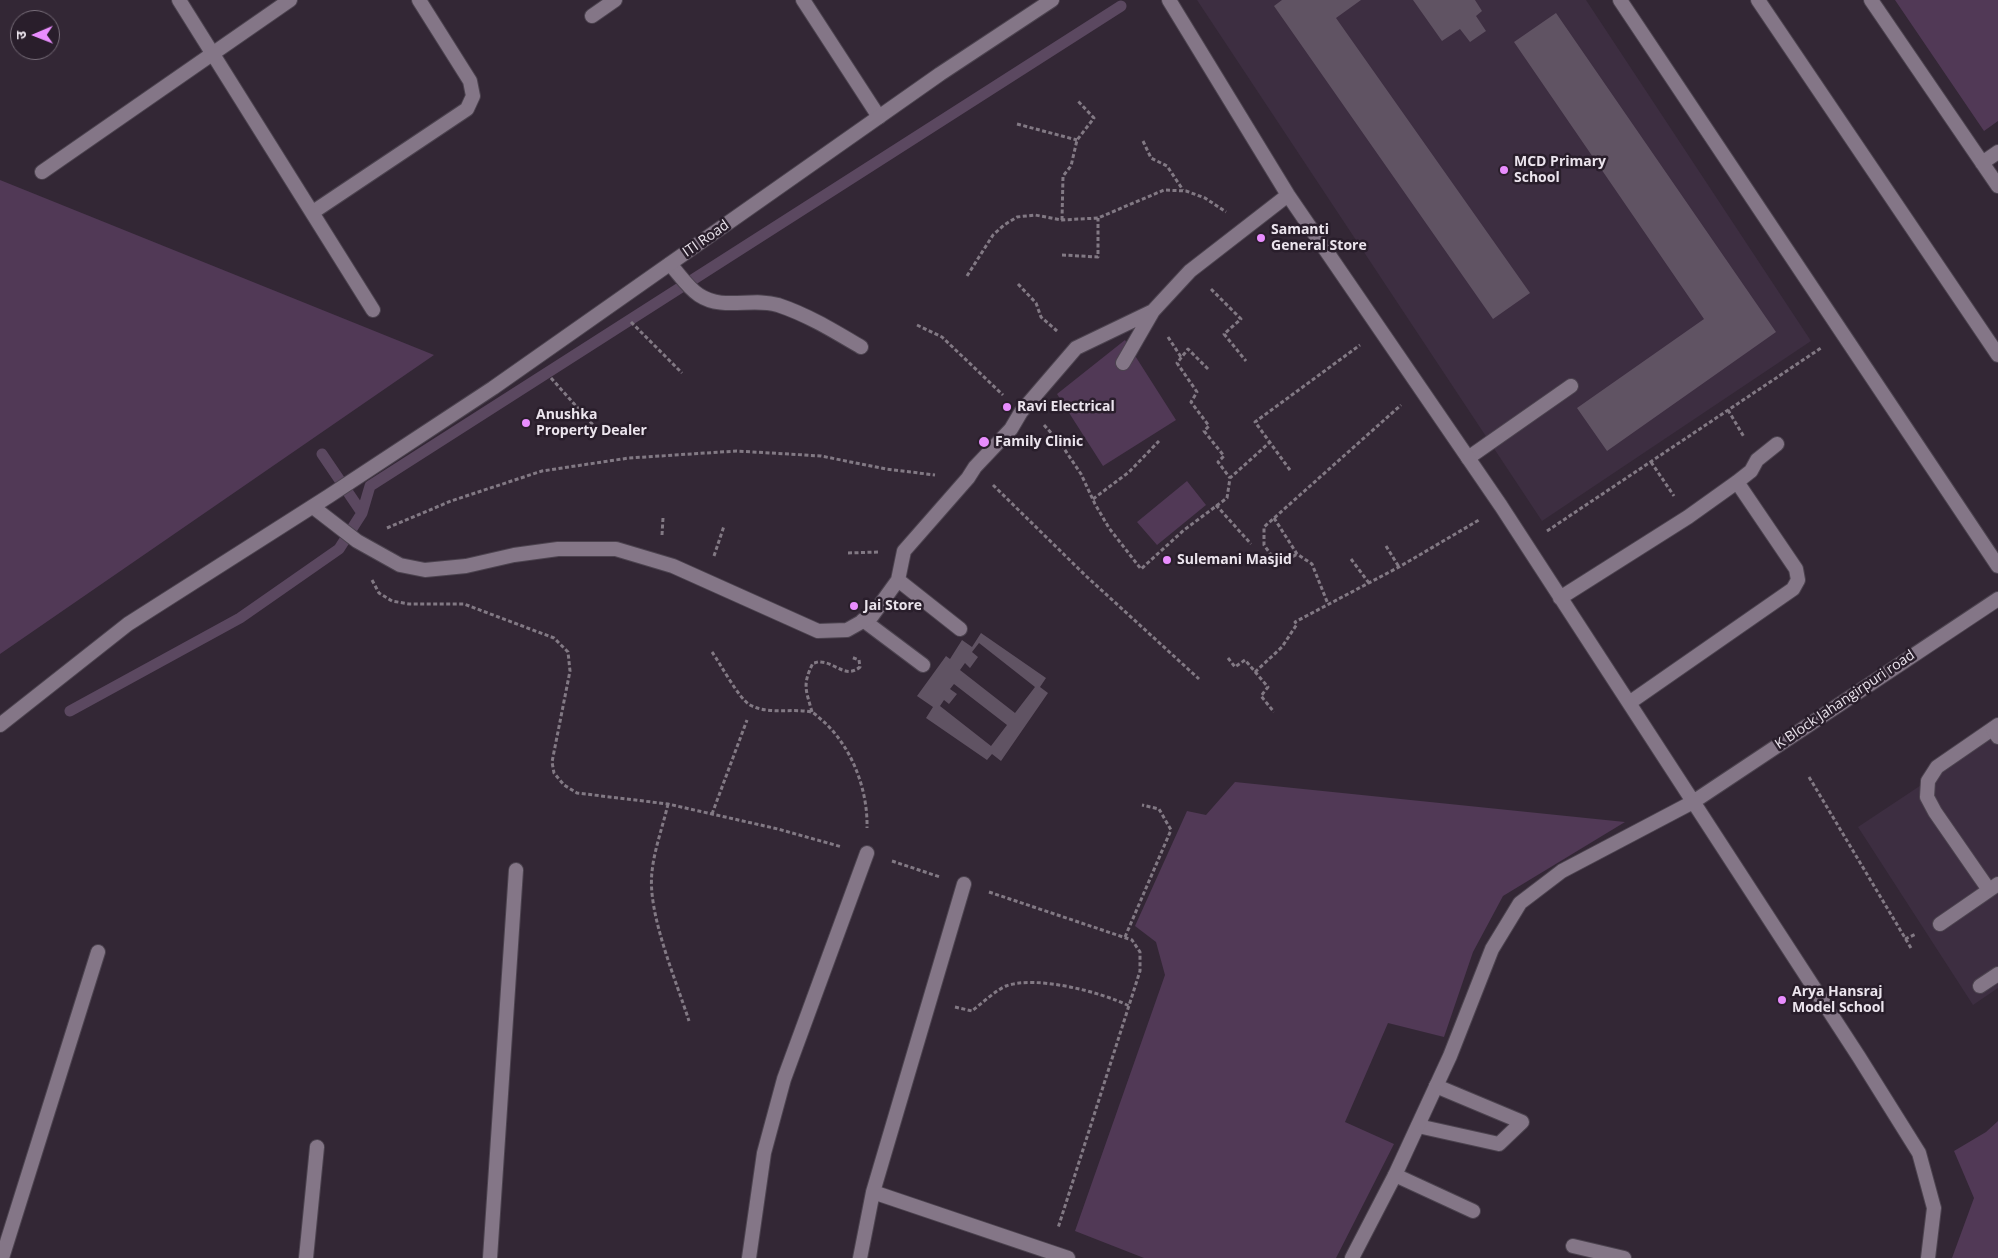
<!DOCTYPE html>
<html>
<head>
<meta charset="utf-8">
<style>
  body { margin:0 }
  #map { position:relative; width:1998px; height:1258px; overflow:hidden; background:#332735; font-family:"Open Sans","Noto Sans Devanagari",sans-serif }
  canvas { display:block }
  .north { position:absolute; left:10px; top:10px; width:50px; height:50px; box-sizing:border-box; background:#291e2b; border:1px solid #776d79; border-radius:50%; rotate:269deg; font-size:14px; font-weight:700; line-height:20px; text-align:center; color:#ebe4ed }
  .north::after { content:''; display:block; margin:auto; width:18px; height:22px; background:#e98dfe; clip-path:polygon(50% 0,100% 100%,50% 72%,0 100%) }
</style>
</head>
<body>
<div id="map">
<canvas width="1998" height="1258"></canvas>
<div class="north">उ</div>
</div>
<script>
const ctx = document.querySelector('canvas').getContext('2d');
ctx.lineJoin = 'round';
function fillPath(path, color) { ctx.fillStyle = color; ctx.fill(path, 'evenodd'); }
function trace(path, color, width, dash) { ctx.strokeStyle = color; ctx.lineWidth = width; ctx.lineCap = dash ? 'butt' : 'round'; ctx.setLineDash(dash || []); ctx.stroke(path); }
function drawText(font, color, halo, rows, align = 'center') {
  ctx.font = font + ' "Open Sans",sans-serif'; ctx.lineWidth = 5; ctx.setLineDash([]); ctx.textBaseline = 'middle'; ctx.strokeStyle = halo; ctx.fillStyle = color; for (const [text, x, y, turn = 0] of rows) {
    ctx.save(); ctx.translate(x, y); ctx.rotate((+turn || 0) * Math.PI / 180); ctx.textAlign = isNaN(turn) ? turn : align; if (halo) ctx.strokeText(text, 0, 0); ctx.fillText(text, 0, 0); ctx.restore();
  }
}
const built = new Path2D(`
  M1197,0H1586L1811,341L1542,521Z
  M1998,734V988L1973,1005L1858,827Z`);
const green = new Path2D(`
  M1895,0H1998V121L1984,131Z
  M0,180L434,355L0,654Z
  M1125,340L1176,420L1103,466L1057,394Z
  M1187,481L1206,505L1157,545L1137,522Z
  M1235,782L1625,822L1503,896L1473,952L1444,1037L1388,1023L1345,1122L1394,1144L1336,1258H1144L1075,1231L1165,975L1156,942L1135,926L1187,811L1206,815Z
  M1998,1121V1258H1952L1974,1198L1954,1151L1986,1132Z`);
const stream = new Path2D(`
  M322,454L362,513
  M70,711L240,618L339,549L362,513L370,486L1121,6`);
const building = new Path2D(`
  M1282,0H1361L1336,18L1530,293L1493,319L1274,6Z
  M1413,0H1475L1482,11L1476,16L1486,31L1470,42L1460,29L1442,41Z
  M1556,13L1776,332L1607,451L1577,408L1704,319L1514,42Z
  M981,633L1046,678L1040,687L1048,693L1001,761L992,754L987,760L926,718L933,707L917,696L946,656L950,659L962,640L972,647ZM979,643L1035,687L1015,713L960,670L965,663L970,668L978,657L972,652ZM954,684L1007,725L991,746L940,706L944,700L949,704L957,694L950,689Z`);
const path = new Path2D(`
  M1017,124L1077,140
  M1143,141L1151,158L1167,166L1183,190
  M1062,220L1063,176L1071,166L1077,140L1094,118L1077,100
  M1062,255L1098,257V218
  M967,276L993,235L1004,225L1017,217L1035,215L1062,220L1098,218L1164,190L1186,191L1205,198L1226,212
  M1018,284L1036,303L1041,317L1057,331
  M1211,289L1241,319L1224,334L1246,361
  M631,322L682,373
  M917,325L942,337L1003,395
  M1168,337L1181,357
  M1208,369L1188,349L1177,363L1197,392L1191,402L1209,426L1204,431L1224,456L1218,462L1230,478
  M551,378L593,425
  M1728,410L1744,437
  M1044,425L1061,444L1081,474L1095,504L1109,528L1141,569L1184,530L1227,498L1230,478L1269,443
  M1651,462L1674,496
  M1290,470L1255,422L1360,345
  M993,485L1086,576L1199,679
  M1093,499L1129,472L1159,441
  M1216,505L1251,544
  M1274,518L1297,554L1312,564L1328,604
  M387,528L451,501L542,471L629,458L737,451L821,456L886,469L935,475
  M1547,531L1821,348
  M662,535L663,518
  M1386,546L1399,567
  M848,553L879,552
  M714,556L724,526
  M1272,556L1264,545V527L1401,405
  M1351,559L1369,583
  M1287,560L1297,554
  M372,580L379,593L392,601L409,604H464L554,638L568,652L570,671L552,762L554,773L564,785L577,793L668,804L778,829L842,847
  M712,652C720,663 739,699 750,705C769,715 791,708 811,712C815,713 819,718 823,721C852,747 868,790 867,828
  M1228,658L1235,667L1245,660L1268,687L1261,696L1274,712
  M1255,672L1282,647L1297,624L1295,622L1399,567L1479,520
  M812,712C806,690 802,685 813,663C816,663 818,661 821,662C836,663 846,679 860,667L859,660L851,657
  M1809,777L1911,948
  M668,804C663,826 654,850 652,872C647,913 676,980 689,1021
  M712,814L747,720
  M892,861L940,877
  M989,892L1132,940L1140,952V971L1058,1228
  M1125,937L1171,830L1159,809L1142,805
  M1905,939L1916,934
  M955,1007L972,1011C981,1004 996,990 1006,986C1035,975 1102,992 1129,1006`);
const service = new Path2D(`
  M1468,458L1571,386
  M863,620L923,665
  M1989,890L1935,812L1927,797L1928,781L1937,767L1998,725
  M1940,924L1998,884
  M1980,986L1998,974
  M1418,1126L1499,1144L1522,1122L1436,1086
  M1395,1175L1473,1211
  M1573,1246L1624,1258
  M2,1258L98,952`);
const minor = new Path2D(`
  M179,0L373,310
  M803,0L879,117
  M1169,0L1288,195L1501,506L1859,1057L1919,1153L1934,1208L1928,1258
  M1620,0L1998,566
  M1758,0L1998,355
  M1871,0L1998,186
  M592,16L615,0
  M1982,163L1998,152
  M42,172L290,0
  M313,212L467,109L473,96L470,81L419,0
  M670,264C679,274 688,288 699,295C723,311 752,297 778,305C808,315 834,331 861,347
  M1123,363L1153,311
  M313,507L357,541L400,565L425,570L466,566L514,555L558,549H616L673,566L818,631L847,630L872,616L898,580L904,551L968,478L975,467L1011,429L1021,412L1076,348L1153,311L1190,271L1288,195
  M898,580L960,629
  M1560,598L1688,517L1737,482L1751,471L1757,460L1777,444
  M1629,703L1793,589L1798,580L1796,569L1737,482
  M1993,729L1998,737
  M873,1192L1068,1258
  M306,1258L317,1147
  M490,1258L516,870
  M749,1258L764,1153L784,1079L867,853
  M860,1258L873,1192L964,884
  M1352,1258L1395,1175L1450,1056L1492,949L1520,903L1562,871L1693,802L1998,599`);
const tertiary = new Path2D(`
  M0,725L128,624L329,496L493,388L940,74L1052,0`);
const markers = [
  [1504,170,5,"#e98dfe"],
  [1261,238,5,"#e98dfe"],
  [1007,407,5,"#e98dfe"],
  [526,423,5,"#e98dfe"],
  [984,442,6,"#e98dfe"],
  [1167,560,5,"#e98dfe"],
  [854,606,5,"#e98dfe"],
  [1782,1000,5,"#e98dfe"]
];
const poiNames = [
  ["MCD Primary",1514,162],
  ["School",1514,178],
  ["Samanti",1271,230],
  ["General Store",1271,246],
  ["Ravi Electrical",1017,407],
  ["Anushka",536,415],
  ["Property Dealer",536,431],
  ["Family Clinic",995,442],
  ["Sulemani Masjid",1177,560],
  ["Jai Store",864,606],
  ["Arya Hansraj",1792,992],
  ["Model School",1792,1008]
];
const streetNames = [
  ["ITI Road",706,239,-35],
  ["K Block Jahangirpuri road",1845,700,-34]
];
fillPath(built, '#3d2e41');
fillPath(green, '#513956');
trace(stream, '#5b4860', 11);
fillPath(building, '#605363');
trace(service, '#4c434f', 16);
trace(minor, '#4c434f', 16);
trace(tertiary, '#4c434f', 16);
trace(path, '#827984', 3, [4, 2.5]);
trace(service, '#847687', 14);
trace(minor, '#847687', 14);
trace(tertiary, '#847687', 14);
for (const [x, y, r, color] of markers) { const dot = new Path2D(); dot.arc(x, y, r, 0, 2 * Math.PI); ctx.fillStyle = color; ctx.fill(dot); trace(dot, '#291e2b', 2); }
drawText('bold 14px', '#ebe4ed', '#291e2b', poiNames, 'left');
drawText('14px', '#ebe4ed', '#291e2b', streetNames);
</script>
</body>
</html>
